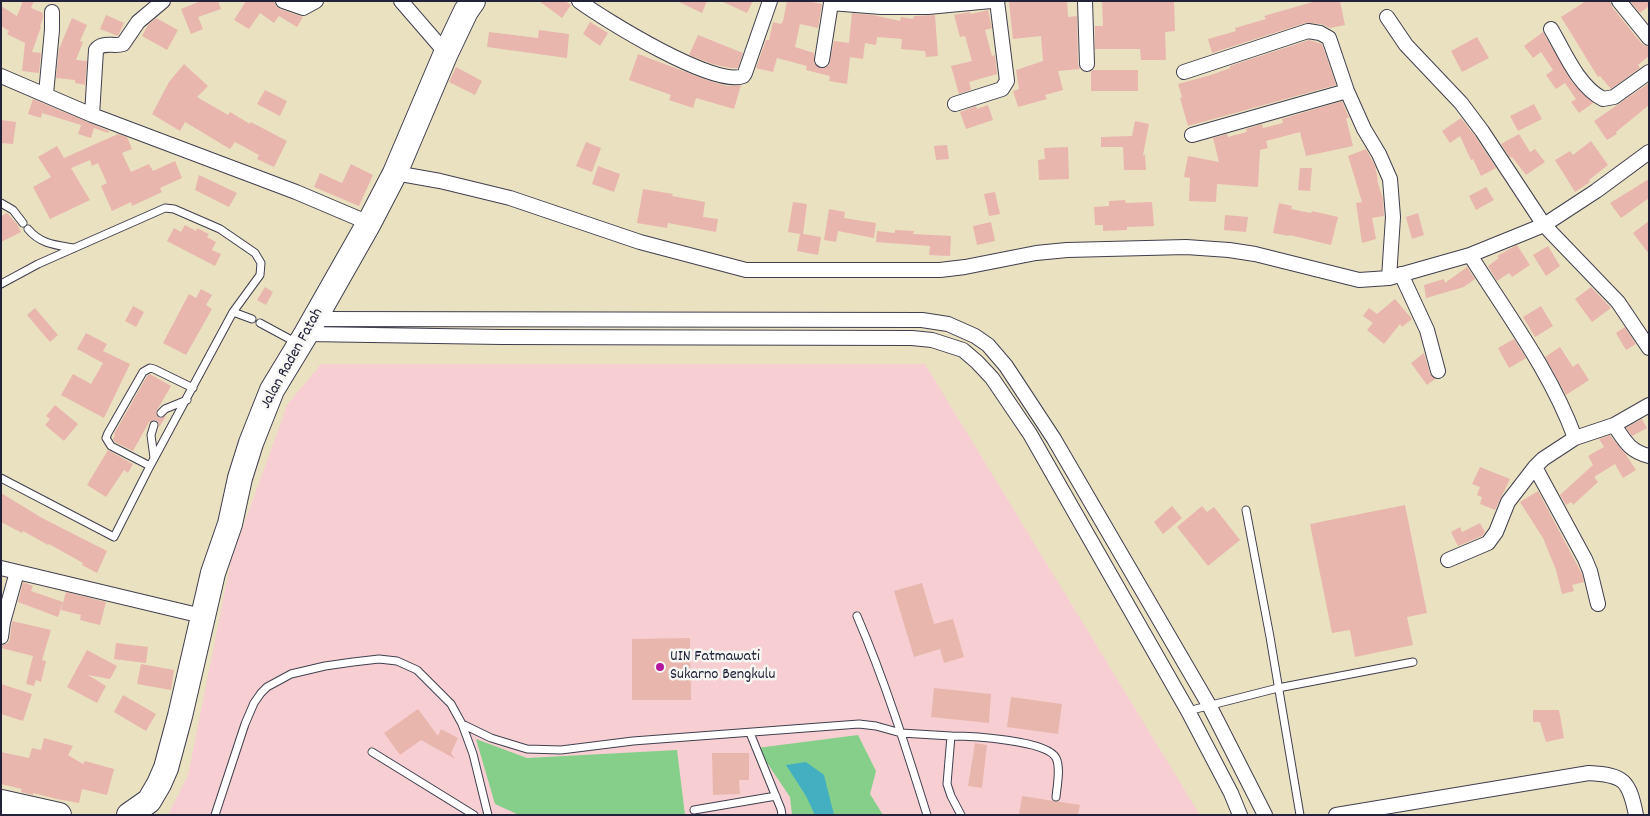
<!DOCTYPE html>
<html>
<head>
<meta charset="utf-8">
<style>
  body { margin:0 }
  #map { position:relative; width:1650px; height:816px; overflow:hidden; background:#eae1c0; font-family:Dekko,sans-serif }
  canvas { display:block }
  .frame { position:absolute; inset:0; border:2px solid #22223b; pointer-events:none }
</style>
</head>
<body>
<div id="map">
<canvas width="1650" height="816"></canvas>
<div class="frame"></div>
</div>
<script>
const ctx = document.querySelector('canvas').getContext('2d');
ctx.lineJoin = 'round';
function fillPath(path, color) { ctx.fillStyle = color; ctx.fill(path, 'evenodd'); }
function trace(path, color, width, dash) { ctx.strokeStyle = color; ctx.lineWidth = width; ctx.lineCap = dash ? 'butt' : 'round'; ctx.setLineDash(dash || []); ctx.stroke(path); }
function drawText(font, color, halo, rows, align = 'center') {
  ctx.font = font + ' Dekko,sans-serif'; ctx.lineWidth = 5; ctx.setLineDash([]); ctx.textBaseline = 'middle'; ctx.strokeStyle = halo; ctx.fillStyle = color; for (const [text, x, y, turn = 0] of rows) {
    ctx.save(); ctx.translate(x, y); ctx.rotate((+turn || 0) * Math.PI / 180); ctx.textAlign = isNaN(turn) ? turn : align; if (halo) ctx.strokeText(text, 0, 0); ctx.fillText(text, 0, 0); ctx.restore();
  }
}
const built = new Path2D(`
  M321,364H925L1200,815H168L188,775L231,560L287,405Z`);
const green = new Path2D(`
  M858,735L876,771L870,794L883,815H792L790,797L757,748Z
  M476,739L527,758L677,750L685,815H519L495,804Z`);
const water = new Path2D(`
  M806,762L824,775L834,815H815L806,796L786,765Z`);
const building = new Path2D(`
  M23,1H34L31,8L43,13V18L40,26L41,27L32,52L41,53L39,73L22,71L25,43L7,34L9,31L1,26V6L17,16Z
  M201,1H218L221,9L198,17L203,29L191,34L181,9Z
  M246,1H274L276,6L280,9L303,17L297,27L279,16L274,23L260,13L249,29L234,20Z
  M539,1H565L571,5L562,18Z
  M677,1H707L702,13Z
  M721,1H753L747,13Z
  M787,1H807L822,4L818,28L800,24L795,47L814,53V63L820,68H825L829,65L834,41L849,43L852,13L873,15L900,21L901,17L913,19L914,16L935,15L938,56L926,57L925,51L901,49L902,39L877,37L876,45L865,43L863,59L850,57L847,84L829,81L830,76L806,70L807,66L777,58L773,72L756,68L766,40H769L773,22L781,24L783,21Z
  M1014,1H1067L1068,17L1077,16L1078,64L1080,69L1058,71L1063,90L1045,95L1047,99L1018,107L1013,91L1019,89L1016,70L1043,61L1041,36L1013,39L1009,2Z
  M1102,1H1174L1175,31L1165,32L1166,60H1141L1140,49H1095V26H1103Z
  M1316,1H1340L1345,25L1330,28L1321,24L1305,23L1212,53L1208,39L1236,31L1235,28L1266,19L1264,16Z
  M1586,1H1610L1612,7L1642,44L1649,47V56L1638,65L1640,68L1611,89L1600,76L1598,77L1561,17Z
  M1630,1H1649V6L1640,13Z
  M988,10L992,28L985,30L992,56L995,55L997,74L969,82L971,90L959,94L951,66L972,61L965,36L960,37L954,15L970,12L971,14Z
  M106,15L124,23L118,36L100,29Z
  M72,18L87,25L80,41L83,42L76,60L87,61L85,85L75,83V80L56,78L59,49Z
  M156,18L178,30L167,50L142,36L148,25Z
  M590,22L608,33L600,46L583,34Z
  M539,30L569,34L567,58L487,47L489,32L538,38Z
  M1543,32L1572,82L1593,103L1579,113L1571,102L1576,99L1565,83L1556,89L1546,75L1553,70L1541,52L1533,58L1524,46Z
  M698,35L743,53L738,68H730L712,64L689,55Z
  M1477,37L1489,58L1462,72L1451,51Z
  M1309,40L1322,44L1336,85L1188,126L1180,98L1182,97L1178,84L1211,75L1230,68V66Z
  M638,54L707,80L727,86L741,85L734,109L696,98L693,108L669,100L671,95L629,80Z
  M184,64L208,86L197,97L228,115L230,112L250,124L251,122L287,141L274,167L257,159L259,155L235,142L230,149L185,122L180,131L152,114L169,82Z
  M456,67L482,81L475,95L449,82Z
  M1093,70H1138V91H1091V72Z
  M1649,83V105L1616,132L1617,134L1607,140L1594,121Z
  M265,90L287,101L280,116L257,104Z
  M33,99L109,131L108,133L94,128L91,138L78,134L81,125L42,113L41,118L28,114Z
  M1342,101L1349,118H1346L1353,146L1306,156L1300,132L1266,141L1268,148L1260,150L1258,187L1217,184L1216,202L1189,201L1190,178L1184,177L1188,156L1219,162L1213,138L1227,134L1228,137L1247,132L1246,129L1262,124L1263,128L1283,123L1282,119Z
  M1534,104L1542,119L1518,131L1510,116Z
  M988,105L993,120L966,129L960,112L976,106L977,109Z
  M1461,118L1475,136L1496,168L1481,176L1473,159L1471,160L1460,136L1450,143L1442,131Z
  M1,120L16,122L13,144L1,143Z
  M1135,121L1149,124L1143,155H1145L1146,170H1124L1123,147H1101V137L1132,136Z
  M118,134L127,137L132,149L122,153L131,172L149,164L153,171L175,161L182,178L160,188L162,192L132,206L131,202L112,211L101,186L107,183L98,163L92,166L90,160L71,168L90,200L50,219L33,187L51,177L38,157L57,146L64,158Z
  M1519,134L1530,152L1535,149L1545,162L1526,175L1512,157L1510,158L1501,144Z
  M1591,141L1608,165L1589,180L1590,182L1575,192L1555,160L1570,151L1573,155Z
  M586,142L601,148L592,172L576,166Z
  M947,145L949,159L936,160L934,146Z
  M1068,147L1069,179L1039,180L1038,160L1045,159L1044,148Z
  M1366,149L1375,166L1378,180H1377L1383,199L1384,216L1372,218L1376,239L1362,243L1356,203L1362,202L1348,156Z
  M351,164L373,175L359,206L314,187L320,173L342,183Z
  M598,166L620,174L614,192L592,184Z
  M1300,168H1312L1310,191L1298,190Z
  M199,175L237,193L229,207L195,190Z
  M1649,179V198L1621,218L1610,203Z
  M1486,187L1494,200L1476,210L1469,196Z
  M643,189L673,194L672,196L705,202L703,217L718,219L716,232L668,223L667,228L637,223Z
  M995,192L1000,214L989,216L984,194Z
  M1125,200L1126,203L1152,202L1154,226L1127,227V230L1103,231V225H1095L1094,207L1109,206V201Z
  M793,202L807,204L803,234L821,237L818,255L797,251L800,234L788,232Z
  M1279,203L1292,206L1291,209L1311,213L1312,211L1338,217L1331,245L1290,235L1289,236L1273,233Z
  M829,209L845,212L844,218L876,223L874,238L838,231L836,242L824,240Z
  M7,213L17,224L21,232L1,242V216Z
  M1418,213L1424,235L1412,239L1406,217Z
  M1225,215L1248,217L1246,232L1224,230Z
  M1649,221V254L1633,233Z
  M991,222L995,241L977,245L973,226Z
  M185,225L196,231L197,228L209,234L207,237L216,242L212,250L221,254L215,266L167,241L174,228L181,232Z
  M895,230L914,231L913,234L951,236L950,256L929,255L930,246L876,242L877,231L895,233Z
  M1517,245L1530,265L1512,277L1509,273L1497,281L1488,266L1499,258L1497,256Z
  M1548,246L1560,266L1546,276L1533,255Z
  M1467,267L1475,279L1464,287L1426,298L1424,285L1444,279L1445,283Z
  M265,287L273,292L266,305L257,300Z
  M1591,287L1611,308L1592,322L1575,299Z
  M201,289L212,295L206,305L212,309L186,355L163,343L189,294L196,298Z
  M1395,299L1412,319L1402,327L1400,324L1384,344L1367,330L1373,323L1363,316L1369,308L1377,314Z
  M133,306L144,312L136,327L125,321Z
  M1541,306L1553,326L1535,337L1523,317Z
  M35,308L58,335L50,342L27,315Z
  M1625,327L1636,344L1626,350L1616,333Z
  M86,333L107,344L103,351L130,364L104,418L61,395L73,374L91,384L103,363L77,349Z
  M1514,339L1526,358L1509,368L1498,348Z
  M1560,347L1573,367L1578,363L1589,380L1566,395L1545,357Z
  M1424,353L1430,374L1435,379L1427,385L1411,363Z
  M150,374L171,386L156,412L159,418L166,416L159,427V423L156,420L149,422L133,451L115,442L113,439L115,435L114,434L147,376Z
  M55,405L78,424L64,441L45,425L50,419L46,416Z
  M1642,419L1647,428L1632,436L1626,428Z
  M1610,435L1626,455L1636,470L1623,478L1615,464L1594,477L1598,482L1573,505L1571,502L1566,505L1560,495L1593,465L1588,456L1604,447L1599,439Z
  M108,450L133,464L128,473L124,470L106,497L87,485Z
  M1480,467L1510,479L1495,510L1480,504L1482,497L1477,495L1480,487L1472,484Z
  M1538,491L1582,574L1584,582L1572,585L1574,591L1562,594L1556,570L1543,538L1520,502Z
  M1,493L42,518L107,551L97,573L82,565L83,563L49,544L48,545L23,531L22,533L1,522Z
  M1405,505L1427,613L1407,617L1413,645L1355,657L1350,630L1332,633L1310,524Z
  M1172,506L1182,518L1163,534L1154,522Z
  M1202,506L1207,512L1214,507L1240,540L1208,566L1177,527Z
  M1480,523L1485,532L1482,536L1458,546L1451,532L1460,527L1462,532Z
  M23,582L33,586L31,591L63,602L58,617L18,602Z
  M922,583L934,624L953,619L964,657L944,663L940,649L914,657L894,591Z
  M66,592L106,602L100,625L80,620L81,615L61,610Z
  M12,621L51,630L42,660L46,661L41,682L36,680L34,686L26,684L33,656L1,648V646L8,643L10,639Z
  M690,638L691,700H632V639Z
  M116,643L148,647L146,663L114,659Z
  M87,650L117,666L110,679L88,675L106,686L97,703L67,687Z
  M141,664L174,670L171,690L137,684Z
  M1,684L32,694L23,721L1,714Z
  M934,688L991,694L989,723L931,717Z
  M123,695L156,714L146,731L114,712Z
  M1011,697L1062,704L1058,734L1007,727Z
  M418,709L438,736L441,729L458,738L451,753L455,759L421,740L400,755L384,733Z
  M1533,710H1559L1564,738L1546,742L1540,722H1533Z
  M44,738L73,746L68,755L83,764L85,761L114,769L107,795L82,789L79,803L57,799L33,793V795L21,792L22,789L1,784V752L29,758L32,748L41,750Z
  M975,743L987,745L982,788L968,786Z
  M712,753H749V780H739L740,794L713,795Z
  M1022,796L1080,805L1078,815H1019Z`);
const service = new Path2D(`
  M1,203L13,210L23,223
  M28,229C40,244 56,245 74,248
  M1,284L38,264L165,208L174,209L220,229L255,253L261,263L260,275L233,312L150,466L114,537L1,478
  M233,312L252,319
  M260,323L297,343
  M161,413L165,409L187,400
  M154,458L151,435L154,425
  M150,466L111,446L106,438L108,433L143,372L150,368L154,369L193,388
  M1246,510L1270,637L1300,815
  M857,616C885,681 906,748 927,815
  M1188,711L1278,688L1413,662
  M462,724L473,754L488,815
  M750,733L781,809L782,815
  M372,752L474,815
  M694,810L776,796
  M215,815L245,724L254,703L261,693L267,687L291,674L325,666L353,662L379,659L397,661L417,670L451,704L462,724L491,738L527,749L561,750L633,741L859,724L876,726L901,733L951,736
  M961,815L951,796L947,784L951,736C970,736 1047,740 1056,758C1061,768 1057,786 1056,797`);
const minor = new Path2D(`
  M283,1L303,8L316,1
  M401,1L446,53
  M579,1C605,20 715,88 743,76L745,73L770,1
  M1085,1L1087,64
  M1619,1L1649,38
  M1387,17L1406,45L1461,103L1482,131L1544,225L1618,302L1649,348
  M1551,29C1565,53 1578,86 1603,99L1614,97L1649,72
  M822,60L831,3L881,7H928L991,1
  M1184,72L1308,31L1320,33L1329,38L1347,91L1364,129L1379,154L1390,179L1393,217L1389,278
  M1,76L92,115L296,192L369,223
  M46,94L52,30V12
  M955,104L1002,89L1007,81L997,1
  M92,115L96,50C102,41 114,47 123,44L138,22L163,1
  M1192,135L1347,91
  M395,173L440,181L510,198L640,242L746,270H940L965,267L1036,253L1067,250L1186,247L1229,250L1255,254L1359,280L1389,278L1470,255L1544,225L1596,191L1649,152
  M1401,274L1427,330L1438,371
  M315,319L922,320L948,324L975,336L988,345L1006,366L1054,439L1209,705L1265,815
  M306,334L502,337L912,338L932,340L963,350L977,362L992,378L1030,434L1188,711L1231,793L1240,815
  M1614,425C1625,441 1629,451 1649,456
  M1575,438L1614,425L1649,405
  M1535,467L1585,559L1590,571L1598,604
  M1448,560L1488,543L1496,532L1508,502L1535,467L1543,459L1575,438C1551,372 1507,314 1470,255
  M1,568L202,616
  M1,622H3L17,572
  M1,637L3,622
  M1336,815L1589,773C1624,775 1629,780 1636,815`);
const trunk = new Path2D(`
  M1,802L59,815
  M129,815L149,801L159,784L166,768L180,716L213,573L230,524L240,478L251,443L272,390L306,334L369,223L395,173L446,53L466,11L473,1`);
const markers = [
  [660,667,5,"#b5179e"]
];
const streetNames = [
  ["Jalan Raden Fatah",293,359,-61]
];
const poiNames = [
  ["UIN Fatmawati",670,658],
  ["Sukarno Bengkulu",670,676]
];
fillPath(built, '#f7cfd2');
fillPath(green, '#86cf8b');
fillPath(water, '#43afc1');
fillPath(building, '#e9b6ad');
trace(service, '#403f4f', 9);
trace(minor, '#403f4f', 16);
trace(trunk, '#403f4f', 26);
trace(service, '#fff', 7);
trace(minor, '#fff', 14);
trace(trunk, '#fff', 24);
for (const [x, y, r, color] of markers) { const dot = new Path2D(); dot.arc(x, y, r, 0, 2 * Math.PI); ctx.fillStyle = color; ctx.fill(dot); trace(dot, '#f6f6f2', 2); }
drawText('16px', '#22223b', '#f6f6f2', streetNames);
drawText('16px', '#22223b', '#f6f6f2', poiNames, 'left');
</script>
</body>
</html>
